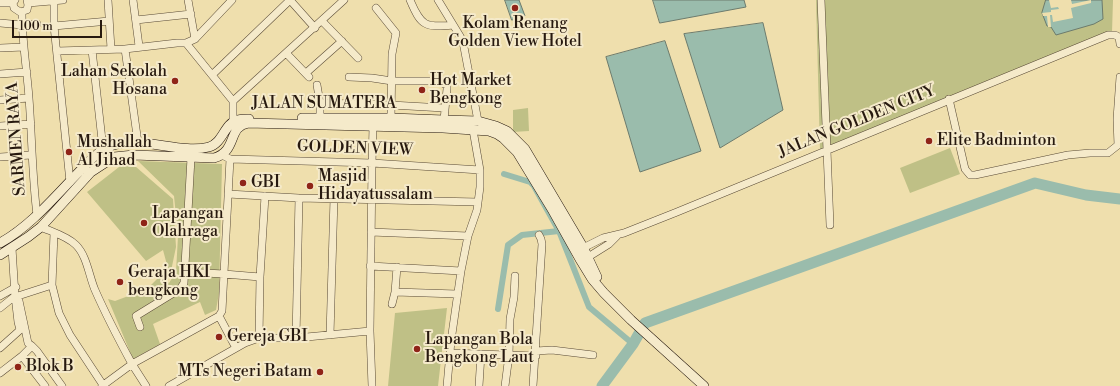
<!DOCTYPE html>
<html>
<head>
<meta charset="utf-8">
<style>
  body { margin:0 }
  #map { position:relative; width:1120px; height:386px; overflow:hidden; background:#efdfad; font-family:"Libre Bodoni",serif }
  canvas { display:block }
  .scale { position:absolute; left:12px; top:20px; width:90px; height:18px; box-sizing:border-box; border:2px solid #27190f; border-top:0; padding-left:5px; font-size:12px; line-height:14px; white-space:nowrap; color:#27190f; -webkit-text-stroke:3px #f5eaca; paint-order:stroke }
</style>
</head>
<body>
<div id="map">
<canvas width="1120" height="386"></canvas>
<div class="scale">100 m</div>
</div>
<script>
const ctx = document.querySelector('canvas').getContext('2d');
ctx.lineJoin = 'round';
function fillPath(path, color) { ctx.fillStyle = color; ctx.fill(path, 'evenodd'); }
function trace(path, color, width, dash) { ctx.strokeStyle = color; ctx.lineWidth = width; ctx.lineCap = dash ? 'butt' : 'round'; ctx.setLineDash(dash || []); ctx.stroke(path); }
function drawText(font, color, halo, rows, align = 'center') {
  ctx.font = font + ' "Libre Bodoni",serif'; ctx.lineWidth = 4; ctx.setLineDash([]); ctx.textBaseline = 'middle'; ctx.strokeStyle = halo; ctx.fillStyle = color; for (const [text, x, y, turn = 0] of rows) {
    ctx.save(); ctx.translate(x, y); ctx.rotate((+turn || 0) * Math.PI / 180); ctx.textAlign = isNaN(turn) ? turn : align; if (halo) ctx.strokeText(text, 0, 0); ctx.fillText(text, 0, 0); ctx.restore();
  }
}
const green = new Path2D(`
  M816,0H1113L1112,32L820,151Z
  M528,108L529,131L513,132V110Z
  M950,148L960,174L910,193L900,168Z
  M128,160L173,199L176,247L170,276L163,250L146,261L87,192Z
  M138,161L222,164L219,293L216,310L205,315L200,302L153,324L160,344L133,359L108,299L115,301L147,289L159,277L169,283L176,272L178,236L174,196Z
  M447,308L438,386H388L395,313Z`);
const water = new Path2D(`
  M505,0H519L525,16L512,20Z
  M653,0H744L746,7L660,23Z
  M1046,0H1102L1103,19L1094,24L1056,35L1051,27L1047,26L1042,13Z
  M763,23L783,110L720,148L684,34Z
  M665,41L701,151L640,172L606,57Z`);
const pier = new Path2D(`
  M1049,0H1071L1072,4L1091,0V3L1071,8L1073,18L1053,22L1052,15H1050L1051,27H1048L1047,16H1043L1042,13L1051,12V10L1059,9L1058,7L1051,8Z`);
const canal = new Path2D(`
  M504,174L530,182L534,186L559,231
  M498,309L508,245L522,235L559,231L589,307L633,344`);
const river = new Path2D(`
  M602,386L633,344L645,323L1035,183L1086,195L1120,199`);
const street = new Path2D(`
  M15,0L13,3L14,8L20,12L27,10L28,5L27,0
  M54,0V26L70,182
  M108,0L111,49
  M133,0L139,46
  M188,0L195,39
  M290,0L315,28
  M410,0C421,26 425,28 453,25
  M438,0L460,36L463,42L478,121
  M821,0L830,225
  M0,3H13
  M28,3L63,0
  M376,8L396,33L392,54L391,118
  M22,12C22,41 27,70 29,98C32,137 32,176 37,215
  M136,20L191,14
  M322,21L358,58
  M0,23L22,25L37,24
  M54,26L109,21
  M186,43L195,39L232,0
  M0,48L24,47
  M125,49L138,143
  M92,50L103,149
  M57,51L125,49L177,43H186L233,101V122
  M286,53L309,77
  M306,73L342,41
  M0,74L27,72
  M212,75L290,0
  M349,77L372,78L392,81H438L447,85V89L444,120
  M317,85L320,103V123
  M949,99L965,169L970,175H975L1068,155L1090,153H1108L1118,145L1117,119L1120,77
  M0,100L29,98
  M233,101L344,0
  M320,103L391,105L444,108
  M0,126L31,124
  M0,157L31,155
  M230,159L372,163L480,170
  M228,194L299,198L478,202
  M41,227C52,232 67,236 76,245C87,256 89,276 95,290C106,315 119,340 132,364L102,386
  M371,232L468,236
  M54,233L52,285L59,313L70,335L103,385
  M579,250L603,238L624,233L677,212L1108,35H1115L1119,37L1120,44
  M585,259L609,244L617,236
  M370,266L461,271
  M185,272L224,274L260,277
  M395,292L457,294
  M0,296L16,287
  M392,304L395,292L397,267
  M0,308L15,296
  M219,316L236,348
  M140,327L136,316L180,289L184,283L191,158
  M370,331L372,386
  M330,335L334,198
  M259,338L260,277L265,196
  M296,338L299,198
  M32,346L28,343L18,296L52,285
  M0,348L20,330L18,322L15,296L12,248
  M536,351L552,350L593,355
  M450,353L536,356
  M0,373L22,356
  M45,386L22,356L32,346L37,351L62,386
  M146,386L132,364L219,316L222,311L230,159L222,155
  M169,386L245,343L259,338H296L370,331L372,163L373,127
  M447,386L451,341L461,271L468,236L477,210L480,187V170L473,130
  M479,386L481,354
  M505,386L509,355L510,319L514,297L515,276
  M533,386L542,244L541,239L539,235`);
const secondary = new Path2D(`
  M302,118H391L444,120L478,121L496,126L507,131L525,149L583,247L597,277
  M0,243C29,227 52,200 75,176C82,169 95,154 104,149C134,132 178,155 209,147C223,143 224,124 237,120C241,119 245,119 249,119
  M0,255L28,237L41,227L91,172L114,157L134,155L214,158C238,151 227,127 248,123L443,128L489,131L497,134L503,138L517,152L553,211L581,261L592,279L604,293L631,320L704,386`);
const markers = [
  [515,8,4,"#8f2418"],
  [175,81,4,"#8f2418"],
  [422,90,4,"#8f2418"],
  [929,141,4,"#8f2418"],
  [69,152,4,"#8f2418"],
  [243,183,4,"#8f2418"],
  [310,186,4,"#8f2418"],
  [144,223,4,"#8f2418"],
  [120,282,4,"#8f2418"],
  [219,337,4,"#8f2418"],
  [417,349,4,"#8f2418"],
  [18,367,4,"#8f2418"],
  [320,372,4,"#8f2418"]
];
const poiNames = [
  ["Kolam Renang",515,24,"center"],
  ["Golden View Hotel",515,42,"center"],
  ["Lahan Sekolah",167,72,"right"],
  ["Hosana",167,90,"right"],
  ["Hot Market",430,81],
  ["Bengkong",430,99],
  ["Elite Badminton",937,141],
  ["Mushallah",77,143],
  ["Al Jihad",77,161],
  ["Masjid",318,177],
  ["Hidayatussalam",318,195],
  ["GBI",251,183],
  ["Lapangan",152,214],
  ["Olahraga",152,232],
  ["Geraja HKI",128,273],
  ["bengkong",128,291],
  ["Gereja GBI",227,337],
  ["Lapangan Bola",425,340],
  ["Bengkong Laut",425,358],
  ["Blok B",26,367],
  ["MTs Negeri Batam",312,372,"right"]
];
const streetNames = [
  ["JALAN SUMATERA",324,104],
  ["JALAN GOLDEN CITY",857,122,-22],
  ["SARMEN RAYA",17,139,-94],
  ["GOLDEN VIEW",355,149,2]
];
fillPath(green, '#bfc086');
fillPath(water, '#9abcac');
trace(water, '#6c7b6d', 1);
fillPath(pier, '#efdfad');
trace(canal, '#9abcac', 6);
trace(river, '#9abcac', 11);
trace(street, '#594a36', 8);
trace(secondary, '#27190f', 10);
trace(street, '#f5eaca', 7);
trace(secondary, '#f5eaca', 9);
for (const [x, y, r, color] of markers) { const dot = new Path2D(); dot.arc(x, y, r, 0, 2 * Math.PI); ctx.fillStyle = color; ctx.fill(dot); trace(dot, '#f5eaca', 1.5); }
drawText('16px', '#27190f', '#f5eaca', poiNames, 'left');
drawText('16px', '#27190f', '#f5eaca', streetNames);
</script>
</body>
</html>
